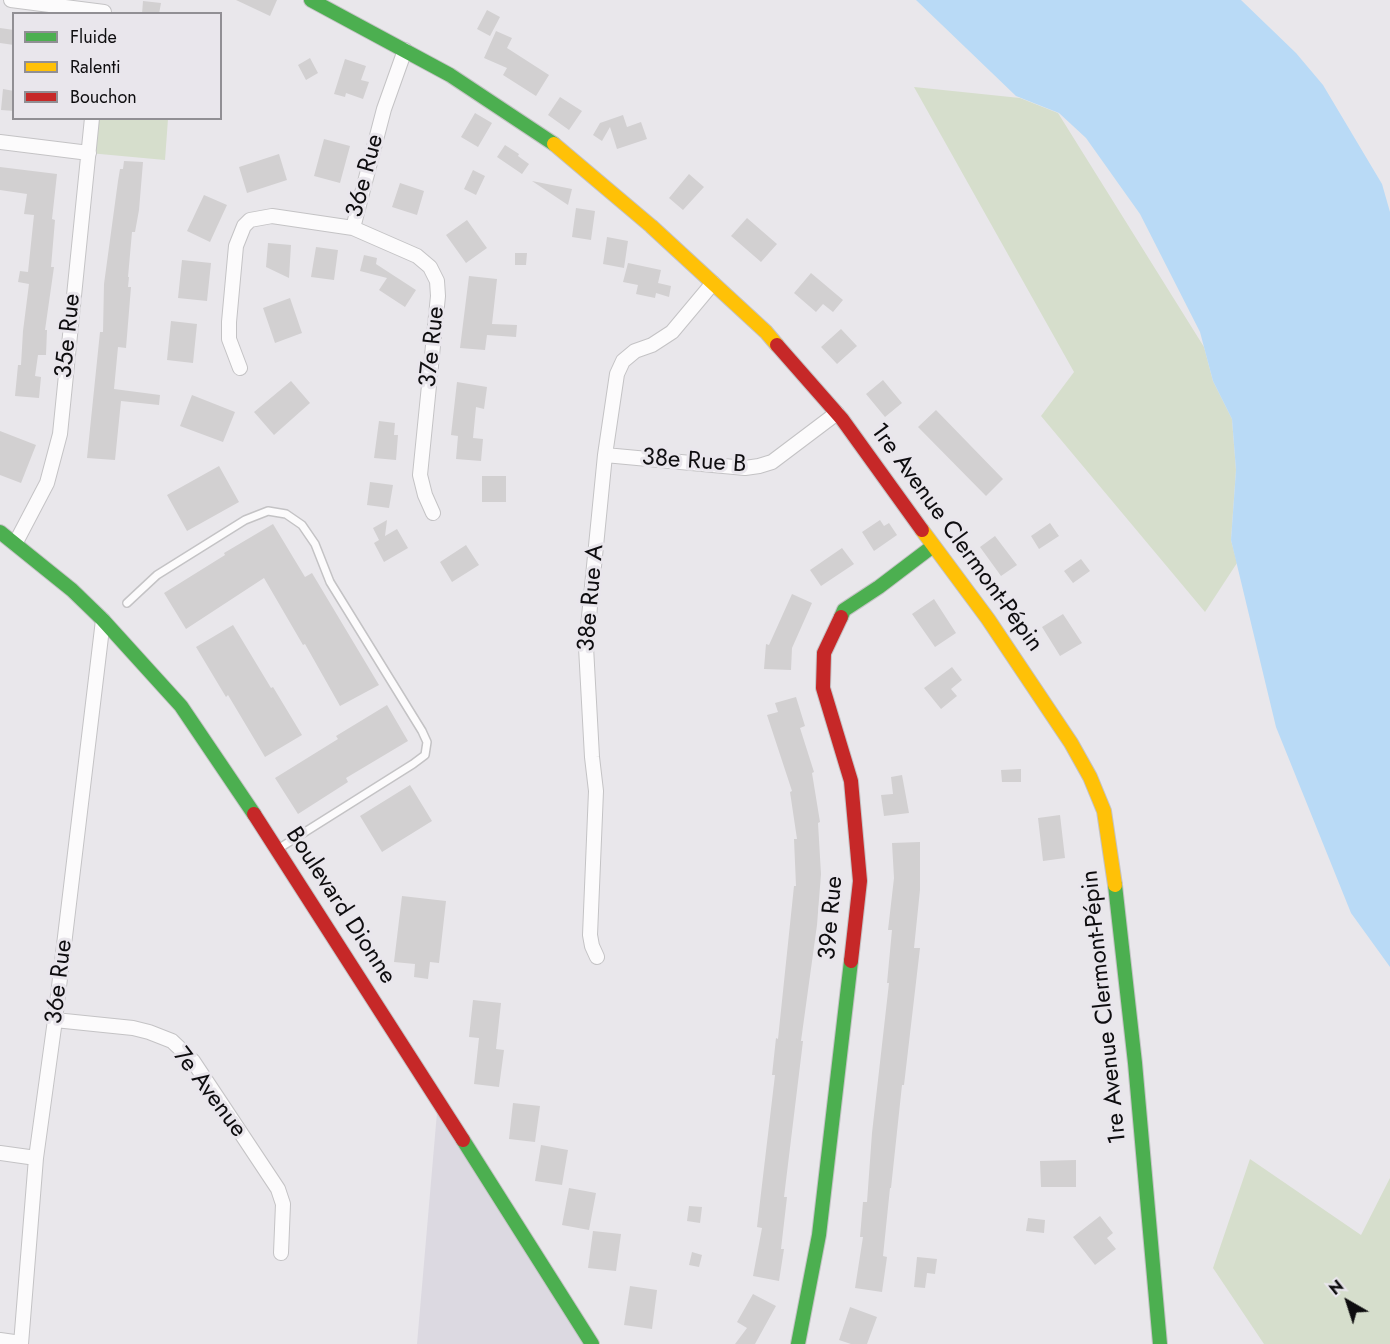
<!DOCTYPE html>
<html>
<head>
<meta charset="utf-8">
<style>
  body { margin:0 }
  #map { position:relative; width:1390px; height:1344px; overflow:hidden; background:#e9e7eb; font-family:Jost,sans-serif }
  canvas { display:block }
  .legend { position:absolute; left:12px; top:12px; width:210px; height:108px; box-sizing:border-box; background:#e9e6ec; border:2px solid #918f94; margin:0; padding:8px 10px; list-style:none; font-size:18px; color:#0e0d0f }
  .legend li { display:flex; align-items:center; gap:12px; height:30px }
  .legend b { width:30px; border:2px solid #918f94 }
  .north { position:absolute; left:1318px; top:1272px; width:60px; height:60px; -webkit-text-stroke:4px #e9e6ec; paint-order:stroke; rotate:321deg; font-size:16px; font-weight:700; line-height:24px; text-align:center; color:#0e0d0f }
  .north::after { content:''; display:block; margin:auto; width:21px; height:27px; background:#0e0d0f; clip-path:polygon(50% 0,100% 100%,50% 72%,0 100%) }
</style>
</head>
<body>
<div id="map">
<canvas width="1390" height="1344"></canvas>
<ul class="legend">
<li><b style="height:8px;background:#4caf50"></b>Fluide</li>
<li><b style="height:8px;background:#ffc107"></b>Ralenti</li>
<li><b style="height:8px;background:#c62828"></b>Bouchon</li>
</ul>
<div class="north">N</div>
</div>
<script>
const ctx = document.querySelector('canvas').getContext('2d');
ctx.lineJoin = 'round';
function fillPath(path, color) { ctx.fillStyle = color; ctx.fill(path, 'evenodd'); }
function trace(path, color, width, dash) { ctx.strokeStyle = color; ctx.lineWidth = width; ctx.lineCap = dash ? 'butt' : 'round'; ctx.setLineDash(dash || []); ctx.stroke(path); }
function drawText(font, color, halo, rows, align = 'center') {
  ctx.font = font + ' Jost,sans-serif'; ctx.lineWidth = 6; ctx.setLineDash([]); ctx.textBaseline = 'middle'; ctx.strokeStyle = halo; ctx.fillStyle = color; for (const [text, x, y, turn = 0] of rows) {
    ctx.save(); ctx.translate(x, y); ctx.rotate((+turn || 0) * Math.PI / 180); ctx.textAlign = isNaN(turn) ? turn : align; if (halo) ctx.strokeText(text, 0, 0); ctx.fillText(text, 0, 0); ctx.restore();
  }
}
const built = new Path2D(`
  M438,1101L592,1344H417Z`);
const green = new Path2D(`
  M914,87L1020,98L1058,113L1204,347L1213,381L1232,419L1236,470L1231,540L1237,563L1205,612L1041,416L1074,372Z
  M92,119H168L165,160L89,153Z
  M1250,1159L1361,1235L1390,1178V1344H1264L1213,1268Z`);
const water = new Path2D(`
  M916,0H1241L1296,53L1323,85L1382,184L1390,212V967L1351,913L1276,727L1231,540L1236,470L1232,419L1213,381L1200,332L1140,214L1086,138L1059,113L1016,96Z`);
const building = new Path2D(`
  M236,0H277L270,16Z
  M143,1L161,3L159,14H142Z
  M487,10L500,17L490,36L477,29Z
  M0,28L14,30V45L0,43Z
  M496,31L512,38L507,48L549,75L536,96L503,75L507,68L484,58Z
  M310,58L318,73L306,80L298,65Z
  M345,59L366,66L361,80L369,82L363,99L346,93L345,97L334,94Z
  M3,89L14,91V111L1,110Z
  M560,97L582,111L569,130L548,115Z
  M475,113L492,123L478,147L461,137Z
  M623,115L627,127L641,122L647,139L617,149L610,127L602,141L593,135L600,123Z
  M324,139L350,146L340,183L314,176Z
  M505,145L519,154L518,156L529,164L522,174L497,157Z
  M279,154L287,180L247,193L239,167Z
  M124,161L143,162L139,210L135,232H132L128,277H129L128,287H131L126,348L118,347L114,389L160,395L159,405L121,401L115,460L87,458L100,332H103L104,284L118,181L120,169H123Z
  M0,167L57,174L52,219L55,220L51,267H54L45,330H47L46,355H38L35,376L41,377L39,398L15,396L18,365H21L23,331L29,284L18,282L20,271L28,272L34,215L24,214L27,194L0,190Z
  M473,170L485,176L476,195L464,189Z
  M689,174L704,187L683,210L669,198Z
  M532,181L572,189L568,205Z
  M400,183L424,191L417,215L392,207Z
  M204,195L227,205L210,242L187,231Z
  M576,208L595,211L591,240L572,237Z
  M747,218L777,244L761,262L731,236Z
  M467,220L487,248L466,263L446,235Z
  M607,237L628,241L624,268L603,264Z
  M268,243L291,245L289,278L266,267Z
  M316,247L338,250L334,280L311,277Z
  M515,253H527L526,265H515Z
  M364,255L377,258L376,264L416,290L405,307L379,290L387,278L360,271Z
  M182,260L211,263L207,301L178,298Z
  M628,263L661,270L658,283L671,286L669,297L656,293L655,298L636,294L638,285L623,282Z
  M811,273L843,300L833,312L823,304L816,312L794,293Z
  M469,276L497,279L492,324L517,325L516,337L487,335L485,350L460,348Z
  M290,298L302,333L275,343L263,308Z
  M171,321L197,324L193,363L167,360Z
  M841,329L857,346L837,364L821,347Z
  M883,380L902,403L885,417L866,394Z
  M291,381L310,403L274,435L254,412Z
  M457,382L487,387L484,409L476,407L473,438L483,439L481,461L456,459L458,436L451,435Z
  M192,395L235,412L223,442L180,426Z
  M936,410L1003,479L986,496L918,427Z
  M379,421L395,423L394,435H398L396,460L374,458Z
  M0,431L36,445L21,483L0,475Z
  M219,466L239,502L187,531L167,495Z
  M482,476H506V502H482Z
  M370,482L393,485L389,508L367,505Z
  M387,520L385,536L397,529L408,548L384,562L374,543L379,540L373,528Z
  M880,520L884,526L889,523L897,535L874,551L862,532Z
  M1050,523L1059,536L1039,549L1031,536Z
  M273,524L305,577L312,573L379,685L340,706L305,644L303,645L264,578L186,629L164,593L225,555L224,553Z
  M995,536L1017,565L1001,576L980,547Z
  M466,545L479,565L452,582L440,562Z
  M842,548L854,564L821,586L810,570Z
  M1081,559L1090,571L1073,583L1064,571Z
  M792,594L812,603L792,648L791,670L764,669L766,644L769,645Z
  M934,599L956,633L935,647L912,614Z
  M1063,614L1082,643L1060,656L1042,627Z
  M233,625L271,688L273,687L302,735L265,757L228,695L226,697L196,647Z
  M952,667L962,680L951,689L957,696L941,709L924,688Z
  M796,697L805,726L800,728L814,772L812,773L820,822L818,823L821,874L817,925L801,1041H803L784,1197H787L781,1249H784L779,1281L753,1276L762,1228L757,1227L775,1075H772L776,1038L778,1039L794,886H796L794,839H797L790,792L792,791L767,715L778,712L775,703Z
  M387,705L408,741L346,778L348,782L298,814L275,778L338,739L336,736Z
  M1021,769V782H1002L1001,770Z
  M902,775L909,813L884,816L881,795L893,794L891,777Z
  M410,785L432,821L382,852L360,816Z
  M1060,815L1065,858L1043,861L1038,818Z
  M920,842V890L914,948H920L904,1085H902L891,1188H890L883,1256L887,1257L882,1292L855,1288L863,1237H860L863,1202H867L872,1133L889,983H887L892,930H888L894,878L892,843Z
  M402,896L446,901L439,963L430,962L428,979L414,977L415,964L394,962Z
  M473,1000L501,1003L496,1049L504,1050L499,1087L474,1084L479,1038L469,1037Z
  M513,1103L540,1106L535,1142L509,1139Z
  M541,1145L568,1150L562,1185L535,1181Z
  M1076,1160V1187H1041L1040,1161Z
  M569,1188L596,1193L589,1230L562,1225Z
  M689,1206L702,1207L700,1223L687,1221Z
  M1100,1216L1113,1233L1107,1238L1116,1249L1095,1265L1073,1237Z
  M1028,1218L1045,1220L1044,1233L1026,1231Z
  M593,1231L621,1234L616,1271L588,1268Z
  M692,1252L702,1255L699,1267L689,1265Z
  M917,1257L937,1259L935,1274L927,1273L925,1288L914,1287Z
  M630,1286L657,1290L652,1329L624,1325Z
  M753,1294L776,1306L755,1344H735L747,1328L737,1322Z
  M850,1307L877,1317L867,1344H851L839,1340Z`);
const lane = new Path2D(`
  M127,603L157,575L245,520L268,511L286,514L302,525L315,544L330,582L422,731L427,742L425,755L413,764L278,849`);
const street = new Path2D(`
  M11,0L104,12
  M0,142L89,153
  M353,228L384,109L405,50
  M240,368L229,339V322L236,246L244,226L250,220L272,216L353,228L417,256L430,267L437,281L438,296L420,475L425,495L433,513
  M605,455L745,468L759,466L772,462L837,413
  M15,544L47,483L60,434L92,118
  M597,957L592,946L590,935L596,791L592,757L586,647L605,455L617,374L623,361L635,351L652,345L672,332L713,283
  M55,1020L133,1028L149,1032L172,1041L193,1061L278,1189L283,1204L281,1253
  M0,1153L36,1158
  M0,1340L21,1343
  M21,1344L36,1158L55,1020L103,620`);
const fast = new Path2D(`
  M311,0L450,75L554,144
  M0,532L72,590L103,620L181,706L254,814
  M841,617L844,610L879,587L933,546
  M1115,885L1135,1063L1160,1344
  M463,1140L592,1344
  M798,1344L819,1235L851,961`);
const slow = new Path2D(`
  M554,144L651,226L766,332L777,345
  M922,530L988,619L1071,743L1090,777L1104,811L1115,885`);
const jam = new Path2D(`
  M777,345L842,419L922,530
  M841,617L824,653L823,688L851,781L860,881L851,961
  M254,814L463,1140`);
const streetNames = [
  ["36e Rue",366,176,-75],
  ["35e Rue",69,336,-84],
  ["37e Rue",433,347,-84],
  ["38e Rue B",694,462,4],
  ["1re Avenue Clermont-Pépin",956,538,54],
  ["38e Rue A",592,598,-85],
  ["Boulevard Dionne",340,906,57],
  ["39e Rue",832,918,-85],
  ["36e Rue",60,982,-83],
  ["1re Avenue Clermont-Pépin",1105,1007,-96],
  ["7e Avenue",209,1093,53]
];
fillPath(built, '#dcd9e1');
fillPath(green, '#d6decc');
fillPath(water, '#b9daf6');
fillPath(building, '#d2d0d1');
trace(lane, '#c4c3c5', 10);
trace(street, '#c4c3c5', 16);
trace(fast, '#c4c3c5', 16);
trace(slow, '#c4c3c5', 16);
trace(jam, '#c4c3c5', 16);
trace(lane, '#fcfbfc', 7);
trace(street, '#fcfbfc', 14);
trace(fast, '#4caf50', 14);
trace(slow, '#ffc107', 14);
trace(jam, '#c62828', 14);
drawText('24px', '#0e0d0f', '#e9e6ec', streetNames);
</script>
</body>
</html>
